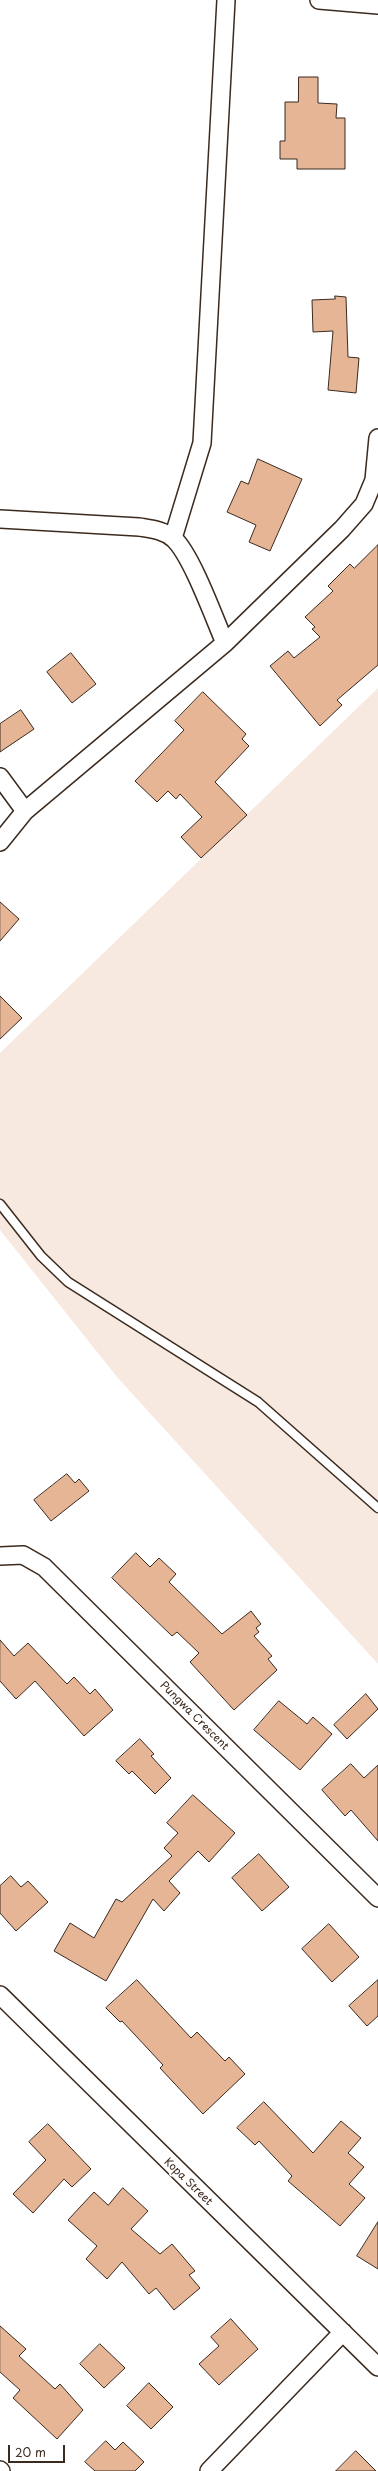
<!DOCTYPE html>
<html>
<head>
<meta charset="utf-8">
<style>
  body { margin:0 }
  #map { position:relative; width:378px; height:2471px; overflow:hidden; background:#fff; font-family:"Playpen Sans",sans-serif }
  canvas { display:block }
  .scale { position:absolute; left:8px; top:2445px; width:57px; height:18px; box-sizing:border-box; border:2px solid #3b2a1e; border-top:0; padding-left:5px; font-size:12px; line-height:14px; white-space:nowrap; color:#3b2a1e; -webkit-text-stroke:3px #fff; paint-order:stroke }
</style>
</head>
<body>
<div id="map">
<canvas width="378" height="2471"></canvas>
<div class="scale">20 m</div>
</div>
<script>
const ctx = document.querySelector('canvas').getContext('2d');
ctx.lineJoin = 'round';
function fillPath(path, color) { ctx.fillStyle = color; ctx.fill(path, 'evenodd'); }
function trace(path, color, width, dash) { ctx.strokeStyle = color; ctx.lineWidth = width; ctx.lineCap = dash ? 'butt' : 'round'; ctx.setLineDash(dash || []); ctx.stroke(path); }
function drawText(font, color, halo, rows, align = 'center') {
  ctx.font = font + ' "Playpen Sans",sans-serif'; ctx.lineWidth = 4; ctx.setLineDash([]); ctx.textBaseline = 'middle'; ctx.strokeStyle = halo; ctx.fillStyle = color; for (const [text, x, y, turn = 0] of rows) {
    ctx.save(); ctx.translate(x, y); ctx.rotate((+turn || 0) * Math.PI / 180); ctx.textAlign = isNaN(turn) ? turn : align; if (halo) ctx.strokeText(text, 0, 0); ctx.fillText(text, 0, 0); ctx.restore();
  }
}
const built = new Path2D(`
  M378,688V1664L117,1377L0,1230V1053Z`);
const building = new Path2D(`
  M299,77H318V103L337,104L336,118H345V169H297V159H280V141H285V102H298Z
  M335,296L346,297L348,357L359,358L356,393L328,390L333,331L313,332L312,300L335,299Z
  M258,459L302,479L270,551L249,542L256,525L227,512L241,481L248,484Z
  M378,545V665L337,700L342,705L320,726L270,666L288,651L294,658L320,637L312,629L315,627L305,617L333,591L328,586L350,564L354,568Z
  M71,653L96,684L72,703L47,672Z
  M203,692L246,734L242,739L249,746L215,782L247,815L201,858L181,837L202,817L180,794L176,799L168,791L157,802L135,781L184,730L175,721Z
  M21,710L34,729L0,752V724Z
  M0,902L19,919L0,941Z
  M0,996L22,1018L0,1039Z
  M67,1474L75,1483L79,1479L89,1491L51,1521L34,1500Z
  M136,1553L150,1567L159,1558L176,1574L169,1582L222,1634L251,1611L261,1624L256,1628L259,1632L254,1636L272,1656L268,1659L277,1670L234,1710L190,1662L199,1653L177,1632L172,1636L112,1578Z
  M0,1640L14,1656L28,1643L67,1684L74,1677L90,1694L95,1689L113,1710L84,1736L35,1681L16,1699L0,1681Z
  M366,1694L378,1709L347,1739L334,1725Z
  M279,1701L307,1724L313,1717L332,1734L300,1770L254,1730Z
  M140,1739L154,1754L151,1756L171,1778L155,1794L132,1771L129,1774L116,1761Z
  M351,1764L364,1778L378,1765V1841L351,1810L345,1816L322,1790Z
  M193,1795L235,1833L209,1862L198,1851L169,1881L180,1893L164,1911L153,1899L106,1981L54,1951L70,1923L94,1938L116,1899L122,1902L172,1856L164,1848L178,1833L167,1823Z
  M259,1854L289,1887L262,1911L232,1878Z
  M11,1876L21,1887L28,1881L48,1902L16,1931L0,1913V1886Z
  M329,1924L359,1957L332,1982L302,1949Z
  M137,1980L191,2038L197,2032L225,2061L229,2057L245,2074L203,2114L160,2068L163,2065L122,2021L120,2022L106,2008Z
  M378,1980V2016L367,2026L349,2006Z
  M264,2102L313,2153L341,2121L361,2138L348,2153L364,2167L349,2184L365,2198L340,2226L288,2181L292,2176L259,2141L255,2145L237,2128Z
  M48,2124L91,2169L72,2187L64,2179L33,2213L13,2194L46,2160L29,2142Z
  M123,2188L148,2211L131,2229L160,2254L172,2244L195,2271L189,2275L200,2288L174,2310L156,2288L149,2294L122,2262L107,2279L86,2259L97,2246L68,2220L94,2192L108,2205Z
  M378,2222V2269L357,2256Z
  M231,2319L258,2349L219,2385L199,2364L219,2346L211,2337Z
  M0,2326L26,2349L19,2356L55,2389L60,2384L83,2410L57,2439L13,2398L20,2390L0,2372Z
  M100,2344L125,2368L104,2388L80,2364Z
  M149,2383L173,2407L151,2429L127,2406Z
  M106,2441L115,2450L123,2442L144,2462L135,2471H95L85,2462Z
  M356,2451L376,2471H336Z`);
const lane = new Path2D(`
  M0,1204L41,1256L68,1282L258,1402L378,1508`);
const street = new Path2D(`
  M319,0L378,5
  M0,519L139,527C151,529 164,530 174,539C192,556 214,618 225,643
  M173,538L202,443L226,0
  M0,777L25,811
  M0,842L25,811L225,643L342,529L364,504L374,480L378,438
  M0,1556L23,1555L44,1567L378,1898
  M0,1995L378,2367
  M0,2470L1,2471
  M209,2471L343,2332`);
const streetNames = [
  ["Pungwa Crescent",194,1716,45],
  ["Kopa Street",188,2182,44]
];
fillPath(built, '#f7e9e0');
fillPath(building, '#e5b596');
trace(building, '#3b2a1e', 1);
trace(lane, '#3b2a1e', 11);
trace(street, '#3b2a1e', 20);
trace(lane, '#fff', 8);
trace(street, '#fff', 17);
drawText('11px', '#3b2a1e', '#fff', streetNames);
</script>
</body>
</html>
